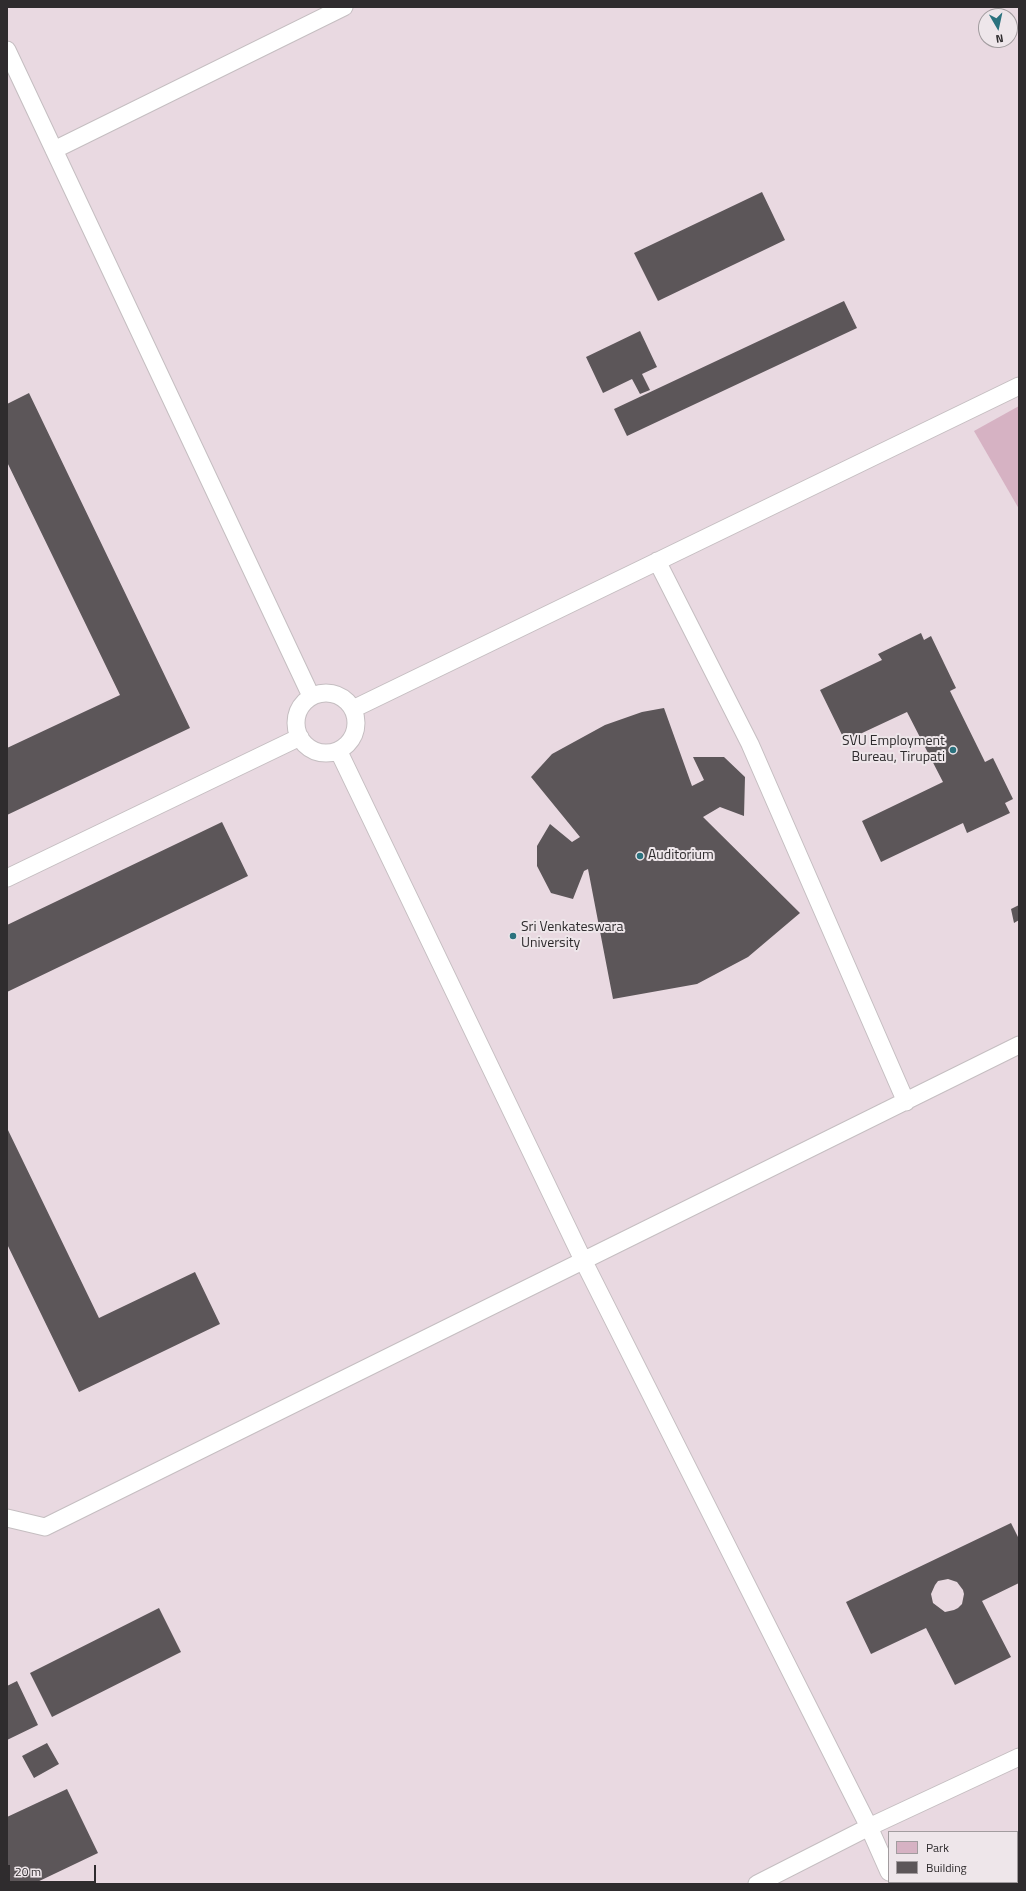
<!DOCTYPE html>
<html>
<head>
<meta charset="utf-8">
<style>
  body { margin:0 }
  #map { position:relative; width:1026px; height:1891px; overflow:hidden; background:#eee6ea; font-family:"Titillium Web",sans-serif }
  canvas { display:block }
  .frame { position:absolute; inset:0; border:8px solid #2f2c2e; pointer-events:none }
  .legend { position:absolute; left:888px; top:1831px; width:130px; height:52px; box-sizing:border-box; background:#eee6ea; border:1px solid #a29c9f; margin:0; padding:5px 7px; list-style:none; font-size:12px; color:#2f2c2e }
  .legend li { display:flex; align-items:center; gap:8px; height:20px }
  .legend b { width:20px; border:1px solid #a29c9f }
  .north { position:absolute; left:978px; top:8px; width:40px; height:40px; box-sizing:border-box; background:#eee6ea; border:1px solid #a29c9f; border-radius:50%; rotate:171deg; font-size:11px; font-weight:700; line-height:16px; text-align:center; color:#2f2c2e }
  .north::after { content:''; display:block; margin:auto; width:14px; height:18px; background:#2b727e; clip-path:polygon(50% 0,100% 100%,50% 72%,0 100%) }
  .scale { position:absolute; left:8px; top:1865px; width:88px; height:18px; box-sizing:border-box; border:2px solid #2f2c2e; border-top:0; padding-left:5px; font-size:12px; line-height:14px; white-space:nowrap; color:#2f2c2e; -webkit-text-stroke:3px #eee6ea; paint-order:stroke }
</style>
</head>
<body>
<div id="map">
<canvas width="1026" height="1891"></canvas>
<div class="frame"></div>
<ul class="legend">
<li><b style="height:11px;background:#d6b2c3"></b>Park</li>
<li><b style="height:11px;background:#5c5659"></b>Building</li>
</ul>
<div class="north">N</div>
<div class="scale">20 m</div>
</div>
<script>
const ctx = document.querySelector('canvas').getContext('2d');
ctx.lineJoin = 'round';
function fillPath(path, color) { ctx.fillStyle = color; ctx.fill(path, 'evenodd'); }
function trace(path, color, width, dash) { ctx.strokeStyle = color; ctx.lineWidth = width; ctx.lineCap = dash ? 'butt' : 'round'; ctx.setLineDash(dash || []); ctx.stroke(path); }
function drawText(font, color, halo, rows, align = 'center') {
  ctx.font = font + ' "Titillium Web",sans-serif'; ctx.lineWidth = 4; ctx.setLineDash([]); ctx.textBaseline = 'middle'; ctx.strokeStyle = halo; ctx.fillStyle = color; for (const [text, x, y, turn = 0] of rows) {
    ctx.save(); ctx.translate(x, y); ctx.rotate((+turn || 0) * Math.PI / 180); ctx.textAlign = isNaN(turn) ? turn : align; if (halo) ctx.strokeText(text, 0, 0); ctx.fillText(text, 0, 0); ctx.restore();
  }
}
const built = new Path2D(`
  M7,7H1019V1884H7ZM986,16H1010V40H986ZM889,1832H1017V1882H889Z`);
const green = new Path2D(`
  M1019,406V509L974,431Z`);
const building = new Path2D(`
  M762,192L785,240L658,301L634,253Z
  M844,301L857,328L627,436L614,409Z
  M640,331L657,367L642,374L650,390L640,394L632,379L603,393L586,357Z
  M29,393L190,728L7,815V748L120,695L7,462V404Z
  M921,633L924,640L931,636L956,688L950,691L985,762L993,758L1013,799L1005,803L1010,813L967,833L963,823L881,862L862,821L943,782L907,712L845,741L820,690L882,660L878,654Z
  M664,708L692,786L704,780L693,757H724L745,777L744,816L720,807L703,817L800,913L748,957L697,984L613,999L588,869L584,871L573,899L551,893L537,866V846L550,824L572,842L580,837L531,777L552,754L605,725L642,712Z
  M222,822L248,876L7,992V925Z
  M1019,905V920L1014,923L1011,909Z
  M7,1128L99,1318L195,1272L220,1324L79,1392L7,1244Z
  M1011,1523L1019,1539V1583L982,1601L1011,1657L955,1685L926,1628L871,1654L846,1602ZM948,1579L957,1582L963,1590L964,1594L962,1604L958,1608L954,1610L945,1612L933,1603L931,1594L935,1585L938,1581Z
  M159,1608L181,1652L52,1717L30,1673Z
  M17,1681L38,1725L7,1740V1686Z
  M47,1743L59,1764L34,1778L22,1756Z
  M67,1789L98,1853L33,1884H7V1817Z`);
const service = new Path2D(`
  M7,50L311,696
  M54,150L344,7
  M657,561L750,744L906,1102
  M296 723a30 30 0 1 1 60 0a30 30 0 1 1-60 0Z
  M353,709L1019,386
  M339,752L584,1262L869,1827L889,1872
  M7,878L300,737
  M7,1518L45,1527L1019,1045
  M757,1884L869,1827L1019,1757`);
const markers = [
  [953,750,4,"#2b727e"],
  [640,856,4,"#2b727e"],
  [513,936,4,"#2b727e"]
];
const poiNames = [
  ["SVU Employment",945,742,"right"],
  ["Bureau, Tirupati",945,758,"right"],
  ["Auditorium",648,856],
  ["Sri Venkateswara",521,928],
  ["University",521,944]
];
fillPath(built, '#e9d9e1');
fillPath(green, '#d6b2c3');
fillPath(building, '#5c5659');
trace(service, '#c5bec1', 19);
trace(service, '#fff', 17);
for (const [x, y, r, color] of markers) { const dot = new Path2D(); dot.arc(x, y, r, 0, 2 * Math.PI); ctx.fillStyle = color; ctx.fill(dot); trace(dot, '#eee6ea', 1.5); }
drawText('14px', '#2f2c2e', '#eee6ea', poiNames, 'left');
</script>
</body>
</html>
